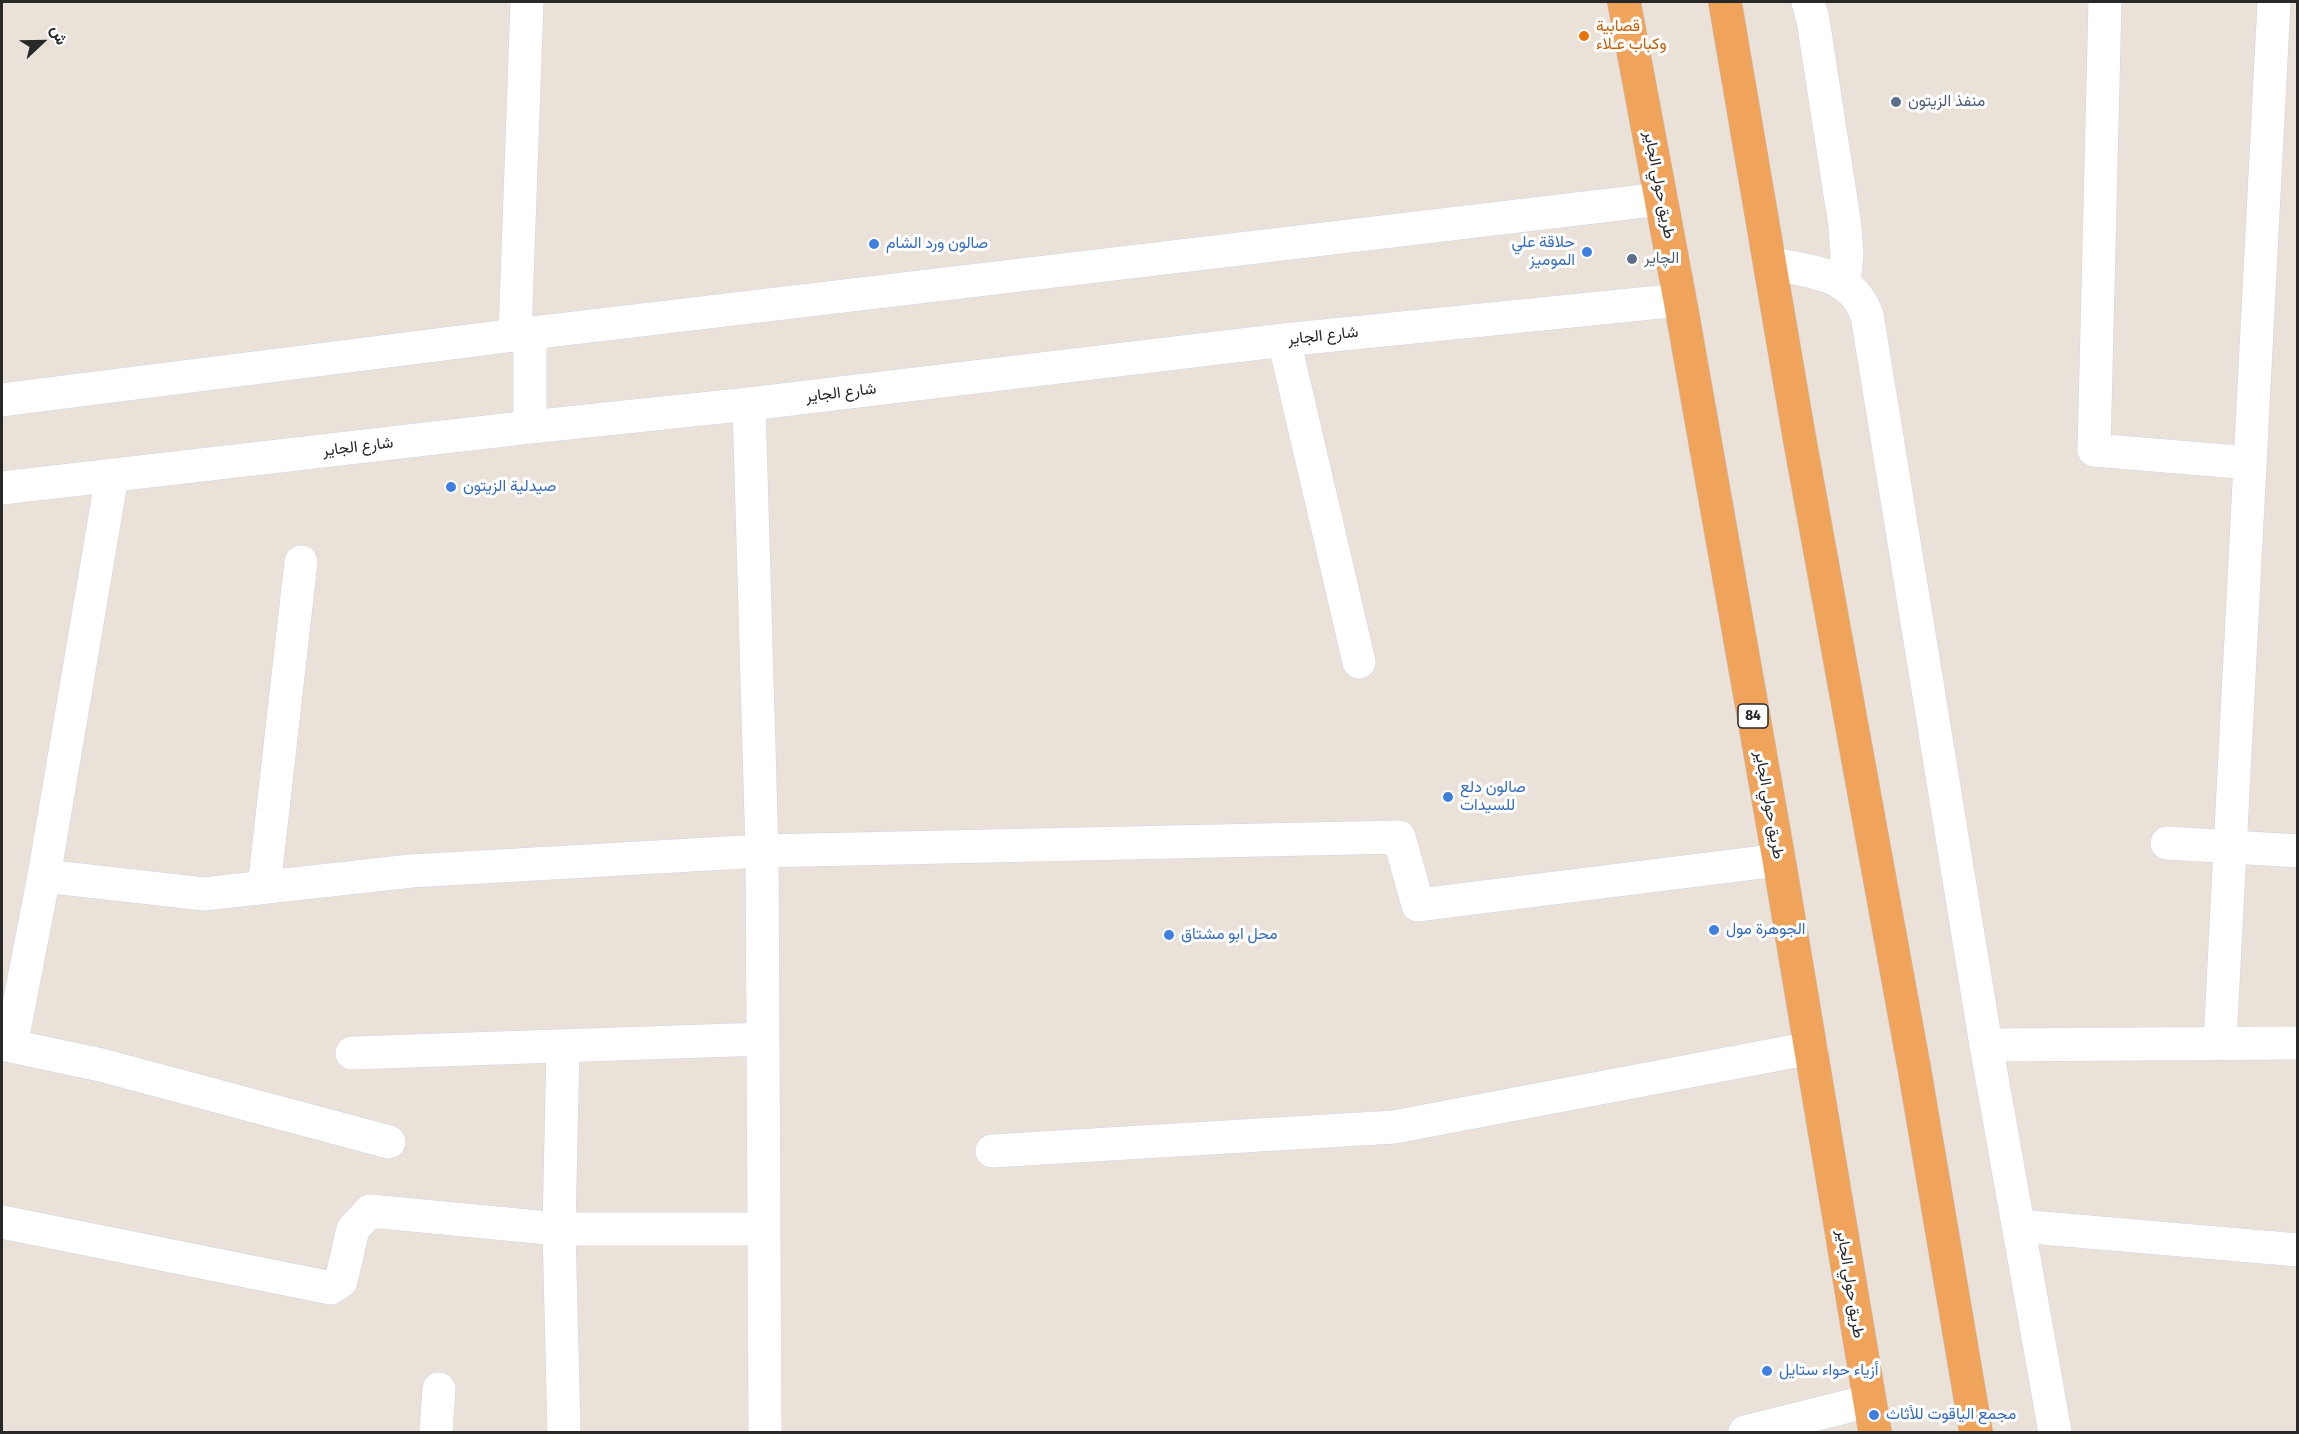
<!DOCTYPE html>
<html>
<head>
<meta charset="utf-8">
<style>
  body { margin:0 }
  #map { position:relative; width:2299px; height:1434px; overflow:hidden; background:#eae1d9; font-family:"Fira Sans Condensed",Vazirmatn,sans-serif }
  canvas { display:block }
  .frame { position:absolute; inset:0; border:3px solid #282828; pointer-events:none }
  .north { position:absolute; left:12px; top:12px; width:60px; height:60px; -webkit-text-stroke:4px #fff; paint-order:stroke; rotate:68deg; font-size:16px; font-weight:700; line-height:24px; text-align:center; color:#282828 }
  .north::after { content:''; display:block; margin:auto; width:21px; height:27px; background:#282828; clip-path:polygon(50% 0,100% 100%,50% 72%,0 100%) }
</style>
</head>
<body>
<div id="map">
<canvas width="2299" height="1434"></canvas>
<div class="frame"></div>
<div class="north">ش</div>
</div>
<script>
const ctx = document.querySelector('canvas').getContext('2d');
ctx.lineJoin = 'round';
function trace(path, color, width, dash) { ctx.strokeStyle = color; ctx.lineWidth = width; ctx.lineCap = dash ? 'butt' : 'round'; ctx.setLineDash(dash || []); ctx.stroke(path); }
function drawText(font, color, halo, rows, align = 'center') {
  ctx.font = font + ' "Fira Sans Condensed",Vazirmatn,sans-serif'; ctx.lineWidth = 6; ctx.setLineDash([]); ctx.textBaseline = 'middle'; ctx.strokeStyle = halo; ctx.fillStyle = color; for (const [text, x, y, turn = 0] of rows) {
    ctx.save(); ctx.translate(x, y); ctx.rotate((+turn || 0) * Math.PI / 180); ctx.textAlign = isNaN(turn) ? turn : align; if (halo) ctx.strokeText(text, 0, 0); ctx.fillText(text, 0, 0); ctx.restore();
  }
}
const minor = new Path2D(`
  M1808,2L1813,20L1845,226L1847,255L1844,283
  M2105,2L2094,450L2250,463
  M515,335L527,2
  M1284,340L1359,662
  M749,404L762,851L765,1432
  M2167,843L2298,851
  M44,876L204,894L411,871L762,851L1399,837L1418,905L1779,860
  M264,887L301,562
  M2220,1042L2274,2
  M2,1044L101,1065L389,1142
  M1986,1045L2298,1043
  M11,1046L44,876L112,476
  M563,1046L559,1229L564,1432
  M352,1053L763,1039
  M992,1151L1394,1127L1811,1048
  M2,1222L331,1288L341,1281L353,1229L370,1211L559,1229H764
  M2019,1226L2298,1250
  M436,1432L439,1389
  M1745,1432L1869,1401`);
const tertiary = new Path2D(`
  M2,400L515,335L1661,199
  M530,427V334
  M2,488L530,427L749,404L1284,340L1680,300`);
const secondary = new Path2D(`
  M1770,263C1809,272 1852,272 1867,315L1986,1045L2055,1432`);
const trunk = new Path2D(`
  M1624,2L1680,300L1779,860L1875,1432
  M1725,2L1799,436L1914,1067L1976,1432`);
const markers = [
  [1584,36,6,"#e8710a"],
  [1896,102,6,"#5c6f8a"],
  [874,244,6,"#3f7fe0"],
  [1587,252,6,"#3f7fe0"],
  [1632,259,6,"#5c6f8a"],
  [451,487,6,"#3f7fe0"],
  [1448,797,6,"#3f7fe0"],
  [1714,930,6,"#3f7fe0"],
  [1169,935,6,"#3f7fe0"],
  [1767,1371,6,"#3f7fe0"],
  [1874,1415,6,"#3f7fe0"]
];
const shields = [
  [1753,716,30]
];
const shieldNames = [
  ["84",1753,716]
];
const foodNames = [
  ["قصابية",1596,27],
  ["وكباب عـلاء",1596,45]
];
const serviceNames = [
  ["منفذ الزيتون",1908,102],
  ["الچاير",1644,259]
];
const streetNames = [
  ["طريق حولي الجاير",1659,185,79],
  ["شارع الجاير",1323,336,-6],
  ["شارع الجاير",841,393,-7],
  ["شارع الجاير",358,447,-7],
  ["طريق حولي الجاير",1769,805,80],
  ["طريق حولي الجاير",1850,1284,81]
];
const shopNames = [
  ["حلاقة علي",1575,243,"right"],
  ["الموميز",1575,261,"right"],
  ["صالون ورد الشام",886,244],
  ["صيدلية الزيتون",463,487],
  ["صالون دلع",1460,788],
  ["للسيدات",1460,806],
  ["الجوهرة مول",1726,930],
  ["محل ابو مشتاق",1181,935],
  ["أزياء حواء ستايل",1779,1371],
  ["مجمع الياقوت للأثاث",1886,1415]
];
trace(minor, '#cfd4e0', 34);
trace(tertiary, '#cfd4e0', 34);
trace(secondary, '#cfd4e0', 34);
trace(trunk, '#c3c3c3', 34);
trace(minor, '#fff', 33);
trace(tertiary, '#fff', 33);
trace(secondary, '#fff', 33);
trace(trunk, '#f0a35a', 33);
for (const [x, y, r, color] of markers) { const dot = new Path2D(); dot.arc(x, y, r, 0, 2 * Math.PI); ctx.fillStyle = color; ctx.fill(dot); trace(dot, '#fff', 2); }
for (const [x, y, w] of shields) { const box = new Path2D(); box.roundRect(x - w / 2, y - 12, w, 24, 4.5); ctx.fillStyle = '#fff'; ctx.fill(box); trace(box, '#282828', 1.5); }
drawText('bold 15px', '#282828', null, shieldNames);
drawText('16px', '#c56008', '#fff', foodNames, 'left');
drawText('16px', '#4e5e75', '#fff', serviceNames, 'left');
drawText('16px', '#282828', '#fff', streetNames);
drawText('16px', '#366cbe', '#fff', shopNames, 'left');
</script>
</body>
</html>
